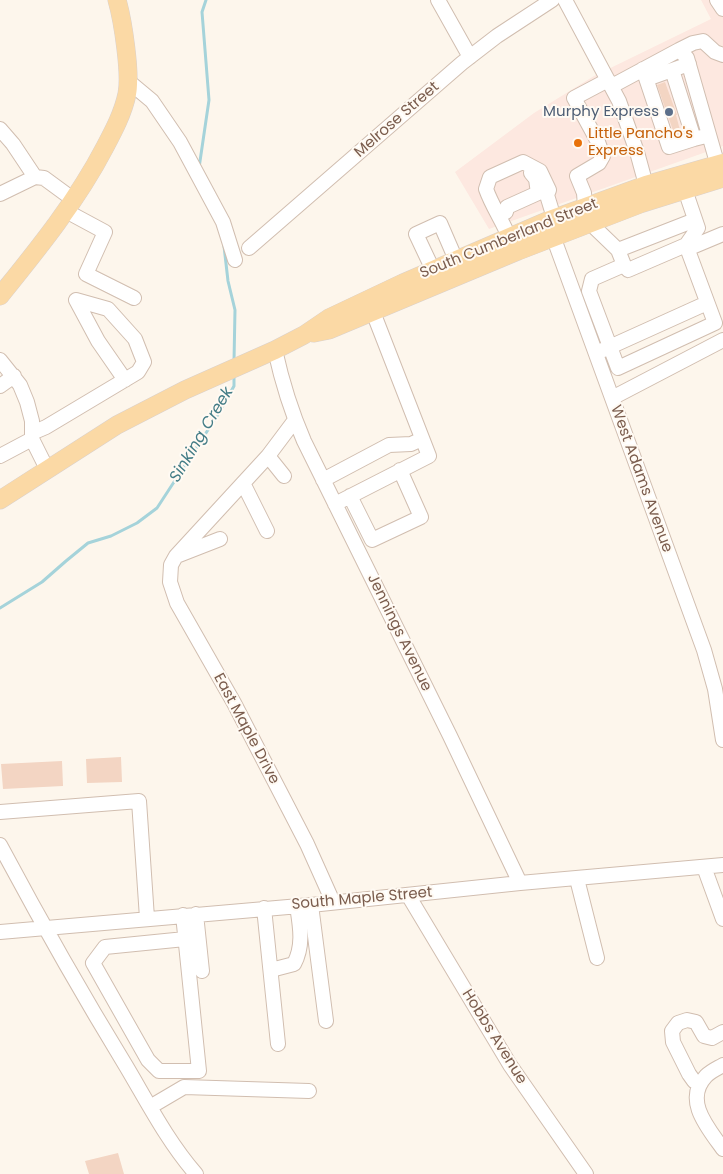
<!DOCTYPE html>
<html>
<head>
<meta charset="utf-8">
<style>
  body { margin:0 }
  canvas { display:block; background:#fdf6ec }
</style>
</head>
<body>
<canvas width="723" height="1174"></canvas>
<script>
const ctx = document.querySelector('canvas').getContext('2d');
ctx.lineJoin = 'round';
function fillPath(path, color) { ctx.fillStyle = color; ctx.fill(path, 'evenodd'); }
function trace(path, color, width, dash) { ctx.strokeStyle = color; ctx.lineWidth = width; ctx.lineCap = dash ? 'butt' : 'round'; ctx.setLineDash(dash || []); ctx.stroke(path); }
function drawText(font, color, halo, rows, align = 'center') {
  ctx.font = font + ' Poppins,sans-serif'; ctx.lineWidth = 4; ctx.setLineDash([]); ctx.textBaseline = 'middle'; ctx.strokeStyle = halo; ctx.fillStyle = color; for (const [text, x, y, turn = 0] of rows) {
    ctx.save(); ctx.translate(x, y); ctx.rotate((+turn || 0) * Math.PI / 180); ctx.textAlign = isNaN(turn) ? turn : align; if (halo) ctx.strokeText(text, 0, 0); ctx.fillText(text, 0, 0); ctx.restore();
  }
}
const commercial = new Path2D(`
  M701,0H723V146L489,229L455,172L534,113L594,76L711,19Z`);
const stream = new Path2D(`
  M199,168L209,100L202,12L206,0
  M224,246L228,281L235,310L234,361
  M0,608L42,582L66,561L88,543L111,536L137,523L157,508L219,413L234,386V375`);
const building = new Path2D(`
  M665,82L677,115H676L681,134L675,136L657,85Z
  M121,757L122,782L87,783L86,759Z
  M62,761L63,786L3,789L1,764Z
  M118,1153L124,1174H89L85,1161Z`);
const minor = new Path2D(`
  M438,0L470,57
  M565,0L619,101L637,152L646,185
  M717,0L723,9
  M679,50L693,43L703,41L715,52L723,55
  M689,64L672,70L694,139L702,137
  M643,69L669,147L694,139
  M647,79L672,70
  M608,80L574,98L598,142L603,156L599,163L577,176L584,193L585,207L590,223L618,250L624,265L592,279L589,291L618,368L715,323L686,245L698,228L682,181
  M128,81L152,101L180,142L223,222L235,260
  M612,86L679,50L687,58L720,173
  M0,129L13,144L35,177
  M0,194L35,177L44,178L74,200
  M66,211L105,232L86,274L134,298
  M506,212L507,207L538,193L536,179L531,173
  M550,228L704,650L715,689L723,740
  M509,237C502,220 492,206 486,189L490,177L523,162L540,171L549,190L547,195L554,218
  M249,248L462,63L497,36L552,0
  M687,249L723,234
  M618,250L695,220
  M624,265L628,270L686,245
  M433,270L416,234L440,223L456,260
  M275,350C282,382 291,411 304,441L450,736L520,883
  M603,350L707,303
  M0,360L20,385L27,402L32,421V439L47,469
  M0,386L14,376
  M612,398L723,340
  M32,433L46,427L138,372L144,362L135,339L108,309L76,300L98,341L125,380
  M0,456L32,439
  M268,456L176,556L171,565L170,582L177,603L234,703L307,844L333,902
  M284,476L268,456L295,420
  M323,480L389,445L411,444L422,439
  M243,483L267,531
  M350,496L372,540L421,517L400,470
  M335,504L429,456L373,312
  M179,555L220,539
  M0,812L139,801L147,918
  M0,845C40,920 82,994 126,1066C148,1103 168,1142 196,1174
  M704,867L723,919
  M577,879L597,958
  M408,895L510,1065L586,1174
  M311,905L326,1021
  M264,908L278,1044
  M196,914L202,971
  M183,915L199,1071H159L148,1060L93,963L105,947L185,939
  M0,932L311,905L520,883L723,865
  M271,970L294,964C304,945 300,926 297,906
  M723,1065C718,1068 711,1071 706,1076C683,1100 708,1128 723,1149
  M701,1083L694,1081L689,1074L673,1042L672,1031L678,1023L687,1020L696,1022L704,1036L712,1038L723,1032
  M150,1107L184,1087L309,1091`);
const major = new Path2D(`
  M0,296C38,249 77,201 105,147C114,130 123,113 127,94C131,74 123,21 117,0
  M314,333L329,330L518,251L640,204L723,178
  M0,500L117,425L185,390L275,350L304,335L329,318L403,283L547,221L646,185L723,163`);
const markers = [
  [669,112,5,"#5c6f8a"],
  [578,143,5,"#e8710a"]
];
const serviceNames = [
  ["Murphy Express",659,112]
];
const streetNames = [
  ["Melrose Street",397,120,-41],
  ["South Cumberland Street",509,239,-22],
  ["West Adams Avenue",641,479,70],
  ["Jennings Avenue",399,633,64],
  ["East Maple Drive",246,729,62],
  ["South Maple Street",362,899,-5],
  ["Hobbs Avenue",494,1037,58]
];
const foodNames = [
  ["Little Pancho's",588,134],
  ["Express",588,151]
];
const waterNames = [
  ["Sinking Creek",202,435,-59]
];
fillPath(commercial, '#fde8e0');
trace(stream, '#a5d3da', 3);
fillPath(building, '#f3d5c3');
trace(minor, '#d1beb0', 16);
trace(major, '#dad1cd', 19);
trace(minor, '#fff', 14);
trace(major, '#fbd9a5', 18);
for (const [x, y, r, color] of markers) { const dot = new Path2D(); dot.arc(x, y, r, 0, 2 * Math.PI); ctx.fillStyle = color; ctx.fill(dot); trace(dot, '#fffaf3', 2); }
drawText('15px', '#4e5e75', '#fffaf3', serviceNames, 'right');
drawText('15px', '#7a5c4d', '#fffaf3', streetNames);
drawText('15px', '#c56008', '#fffaf3', foodNames, 'left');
drawText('italic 16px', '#437c86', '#fffaf3', waterNames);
</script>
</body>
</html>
